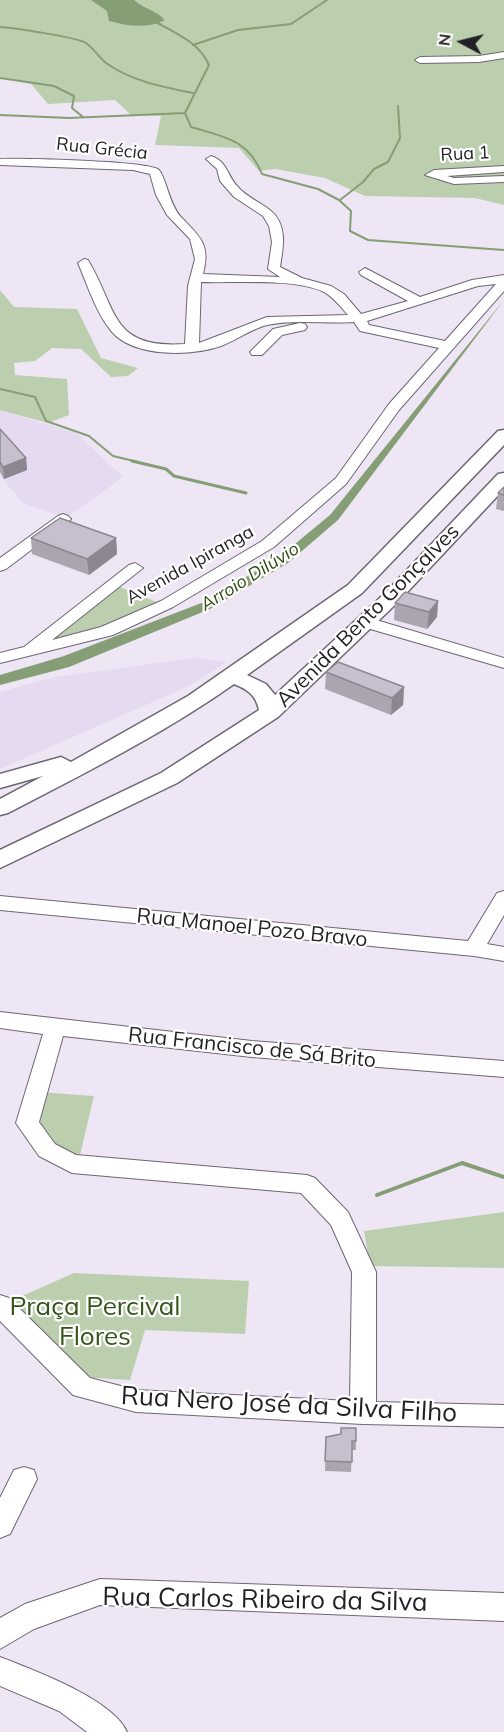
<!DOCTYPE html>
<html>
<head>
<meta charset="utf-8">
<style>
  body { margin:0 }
  #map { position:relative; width:504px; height:1732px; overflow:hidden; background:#eee6f5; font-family:Mulish,sans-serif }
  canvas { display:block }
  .north { position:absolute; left:432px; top:12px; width:60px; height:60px; -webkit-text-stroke:4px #fff; paint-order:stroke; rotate:277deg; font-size:16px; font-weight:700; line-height:24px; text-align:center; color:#221f25 }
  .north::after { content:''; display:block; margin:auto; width:21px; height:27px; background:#221f25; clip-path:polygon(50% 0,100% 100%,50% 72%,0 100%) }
</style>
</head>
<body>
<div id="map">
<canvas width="504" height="1732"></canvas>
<div class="north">N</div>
</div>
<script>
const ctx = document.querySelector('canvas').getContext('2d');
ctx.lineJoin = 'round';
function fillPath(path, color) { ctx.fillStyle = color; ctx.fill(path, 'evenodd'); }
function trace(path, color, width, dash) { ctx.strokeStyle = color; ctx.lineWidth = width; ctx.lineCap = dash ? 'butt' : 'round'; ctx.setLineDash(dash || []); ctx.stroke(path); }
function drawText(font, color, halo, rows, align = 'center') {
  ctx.font = font + ' Mulish,sans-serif'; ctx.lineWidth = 4.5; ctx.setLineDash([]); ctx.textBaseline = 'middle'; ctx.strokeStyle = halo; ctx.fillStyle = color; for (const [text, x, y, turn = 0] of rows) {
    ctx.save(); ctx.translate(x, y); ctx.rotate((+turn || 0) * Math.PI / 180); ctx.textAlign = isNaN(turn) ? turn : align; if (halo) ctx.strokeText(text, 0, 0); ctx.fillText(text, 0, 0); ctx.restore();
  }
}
const built = new Path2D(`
  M0,410L76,433L123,477L66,518L23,503L0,476Z
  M194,658L227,662L189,686L0,769V692L56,677Z`);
const green = new Path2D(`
  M0,0H504V205L475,198L365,196L325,178L275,169L259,171L239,148L155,145L161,116L131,115L115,100L48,104L31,84L0,77Z
  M0,290L14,307L77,309L101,358L138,368L128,376L111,377L81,349L52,348L35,361L14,363L15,375L67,379L69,415L48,423L0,410Z
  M118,586L159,603L107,625L42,644Z
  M39,1092L94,1096L80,1155L63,1154L33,1116Z
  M504,1212V1268L370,1266L364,1231Z
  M74,1273L249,1281L245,1334L145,1330L130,1380L79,1377L13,1300Z`);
const water = new Path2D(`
  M91,0H134C144,9 156,10 165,20C147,29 128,26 109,21L107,11Z
  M504,300L338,520L288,563L210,609L69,667L0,685V675L64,656L204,602L278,558L330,515Z`);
const streamFar2 = new Path2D(`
  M154,21C174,32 200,43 209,65L185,113L191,127C224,137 248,139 262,174L318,189L339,200L351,211L350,231L368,240L504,250
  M0,27C14,28 76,37 86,43C93,48 99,57 106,63C131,81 163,87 193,93
  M193,45L238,30L291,24L327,0
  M0,78L54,86L74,96L72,108L83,117
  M0,115L69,118L185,113
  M340,200L363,182L374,169L388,162L400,138L398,106
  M0,389L35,397L46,421L89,436L113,456L138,462`);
const streamFar1 = new Path2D(`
  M132,461L166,469L174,476L246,493`);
const stream = new Path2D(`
  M377,1195L462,1163L504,1177`);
const minor = new Path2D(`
  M504,52V58L479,62L420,63L415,60L420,57L479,56Z
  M211,156C227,161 227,175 237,186C246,197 260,202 271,211C288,225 283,249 280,267L302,278L331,286L344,294L361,314L408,301L361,275L359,272L365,268L420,297L472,280L504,275V291L399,410L346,484L274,547L173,607L113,635L0,663V653L24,647L129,565L135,563L143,568L52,640L101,627L161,601L262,541L336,478L389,404L439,348L360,331L354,322C325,324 295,319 267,325C251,329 237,340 221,346C192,356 135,358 112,332C96,313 88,286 78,263L84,259L88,260C118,310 110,349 185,344L188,286L195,259L190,239L167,215L156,195L150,174L133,170L0,165V159C19,158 151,161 159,170C166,178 169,203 180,216C200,237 211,244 203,274L280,277L268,269L272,242L269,226L263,216L234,197L220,181L217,169L206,159ZM201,282C235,283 295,278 324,292C334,298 340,306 348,315L267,317L199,343ZM496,284L445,341L369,325L367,321L478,286Z
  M504,166V172L447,176L454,178L504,176V182L454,184L425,175L434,170Z
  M300,323L305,324L307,327L305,330L282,335L262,355H252L250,352L273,329Z
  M63,514L68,516L71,519L68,522L6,569L0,571V558L58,516Z
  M366,617L504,658V668L360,626L358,622L360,618Z
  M504,891V915L487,944L504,947V961L474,956L0,910V896L468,941L497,893Z
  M0,1012L252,1041L504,1061V1077L252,1057L63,1036L39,1122L55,1144L76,1155L307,1175L315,1178L348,1212L376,1272V1402L504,1405V1427L363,1424L136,1412L73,1395L0,1321V1295L9,1298L90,1378L136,1390L350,1401L352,1272L331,1225L301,1193L72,1173L39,1156L16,1123L43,1034L0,1028Z
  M24,1467L34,1470L37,1479L10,1534L0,1538V1498L14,1470Z
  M100,1579L504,1593V1621L100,1605L34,1629L0,1649V1618L25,1604Z
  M0,1657C33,1670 113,1699 127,1732H87L59,1711L0,1686Z`);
const major = new Path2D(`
  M504,430V445L362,593L247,675L266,684L275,695L384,594L498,474L504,473V489L398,602L278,717L177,783L0,868V850L161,773L259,710C256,695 247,689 234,684C163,734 85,773 8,813L0,815V799L43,776L0,788V774L61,757L71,762L188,696L348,585L498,431Z`);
const wall = new Path2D(`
  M0,429L26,458L27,470L4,479L0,472Z
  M504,487V511L496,509L498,493Z
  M31,538H116L117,554L89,575L32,554Z
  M438,601L437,617L427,629L394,620L395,603Z
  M326,672L404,687L403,705L391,715L325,689Z
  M326,1437L356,1441V1450H352L351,1472L325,1471Z`);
const shadedWall = new Path2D(`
  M26,458L27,470L4,479L3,467Z
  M116,538L117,554L89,575L87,559Z
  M438,601L437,617L427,629L429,612Z
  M404,687L403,705L391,715L392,698Z`);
const building = new Path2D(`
  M0,429L26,458L3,467L0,462Z
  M504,487V495L498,493Z
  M60,518L116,538L87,559L31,538Z
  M405,592L438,601L429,612L395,603Z
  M338,662L404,687L392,698L326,672Z
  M341,1428H356V1441H352V1462L325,1461L326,1437L341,1434Z`);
const farStreetnames = [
  ["Rua Grécia",102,149,6],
  ["Rua 1",465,154,-3],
  ["Avenida Ipiranga",190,565,-29]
];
const farWaternames = [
  ["Arroio Dilúvio",250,577,-32]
];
const streetNames = [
  ["Avenida Bento Gonçalves",368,616,-45],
  ["Rua Manoel Pozo Bravo",252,928,6],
  ["Rua Francisco de Sá Brito",252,1048,6]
];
const nearParknames = [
  ["Praça Percival",95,1307],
  ["Flores",95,1337]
];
const nearStreetnames = [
  ["Rua Nero José da Silva Filho",289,1405,3],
  ["Rua Carlos Ribeiro da Silva",265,1600,1]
];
fillPath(built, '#e5daef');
fillPath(green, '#bbcfae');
fillPath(water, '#859e75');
trace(streamFar2, '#859e75', 2);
trace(streamFar1, '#859e75', 3);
trace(stream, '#859e75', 4);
trace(minor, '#6d6673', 2);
trace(major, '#6d6673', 3);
fillPath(minor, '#fff');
fillPath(major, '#fff');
fillPath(wall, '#aba4b1');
fillPath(shadedWall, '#8b8690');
fillPath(building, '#c7bfce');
trace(building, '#8b8690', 1.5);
drawText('18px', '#221f25', '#fff', farStreetnames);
drawText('italic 18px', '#2f4e13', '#fff', farWaternames);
drawText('21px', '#221f25', '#fff', streetNames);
drawText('26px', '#355419', '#fff', nearParknames);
drawText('26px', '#221f25', '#fff', nearStreetnames);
</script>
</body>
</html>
